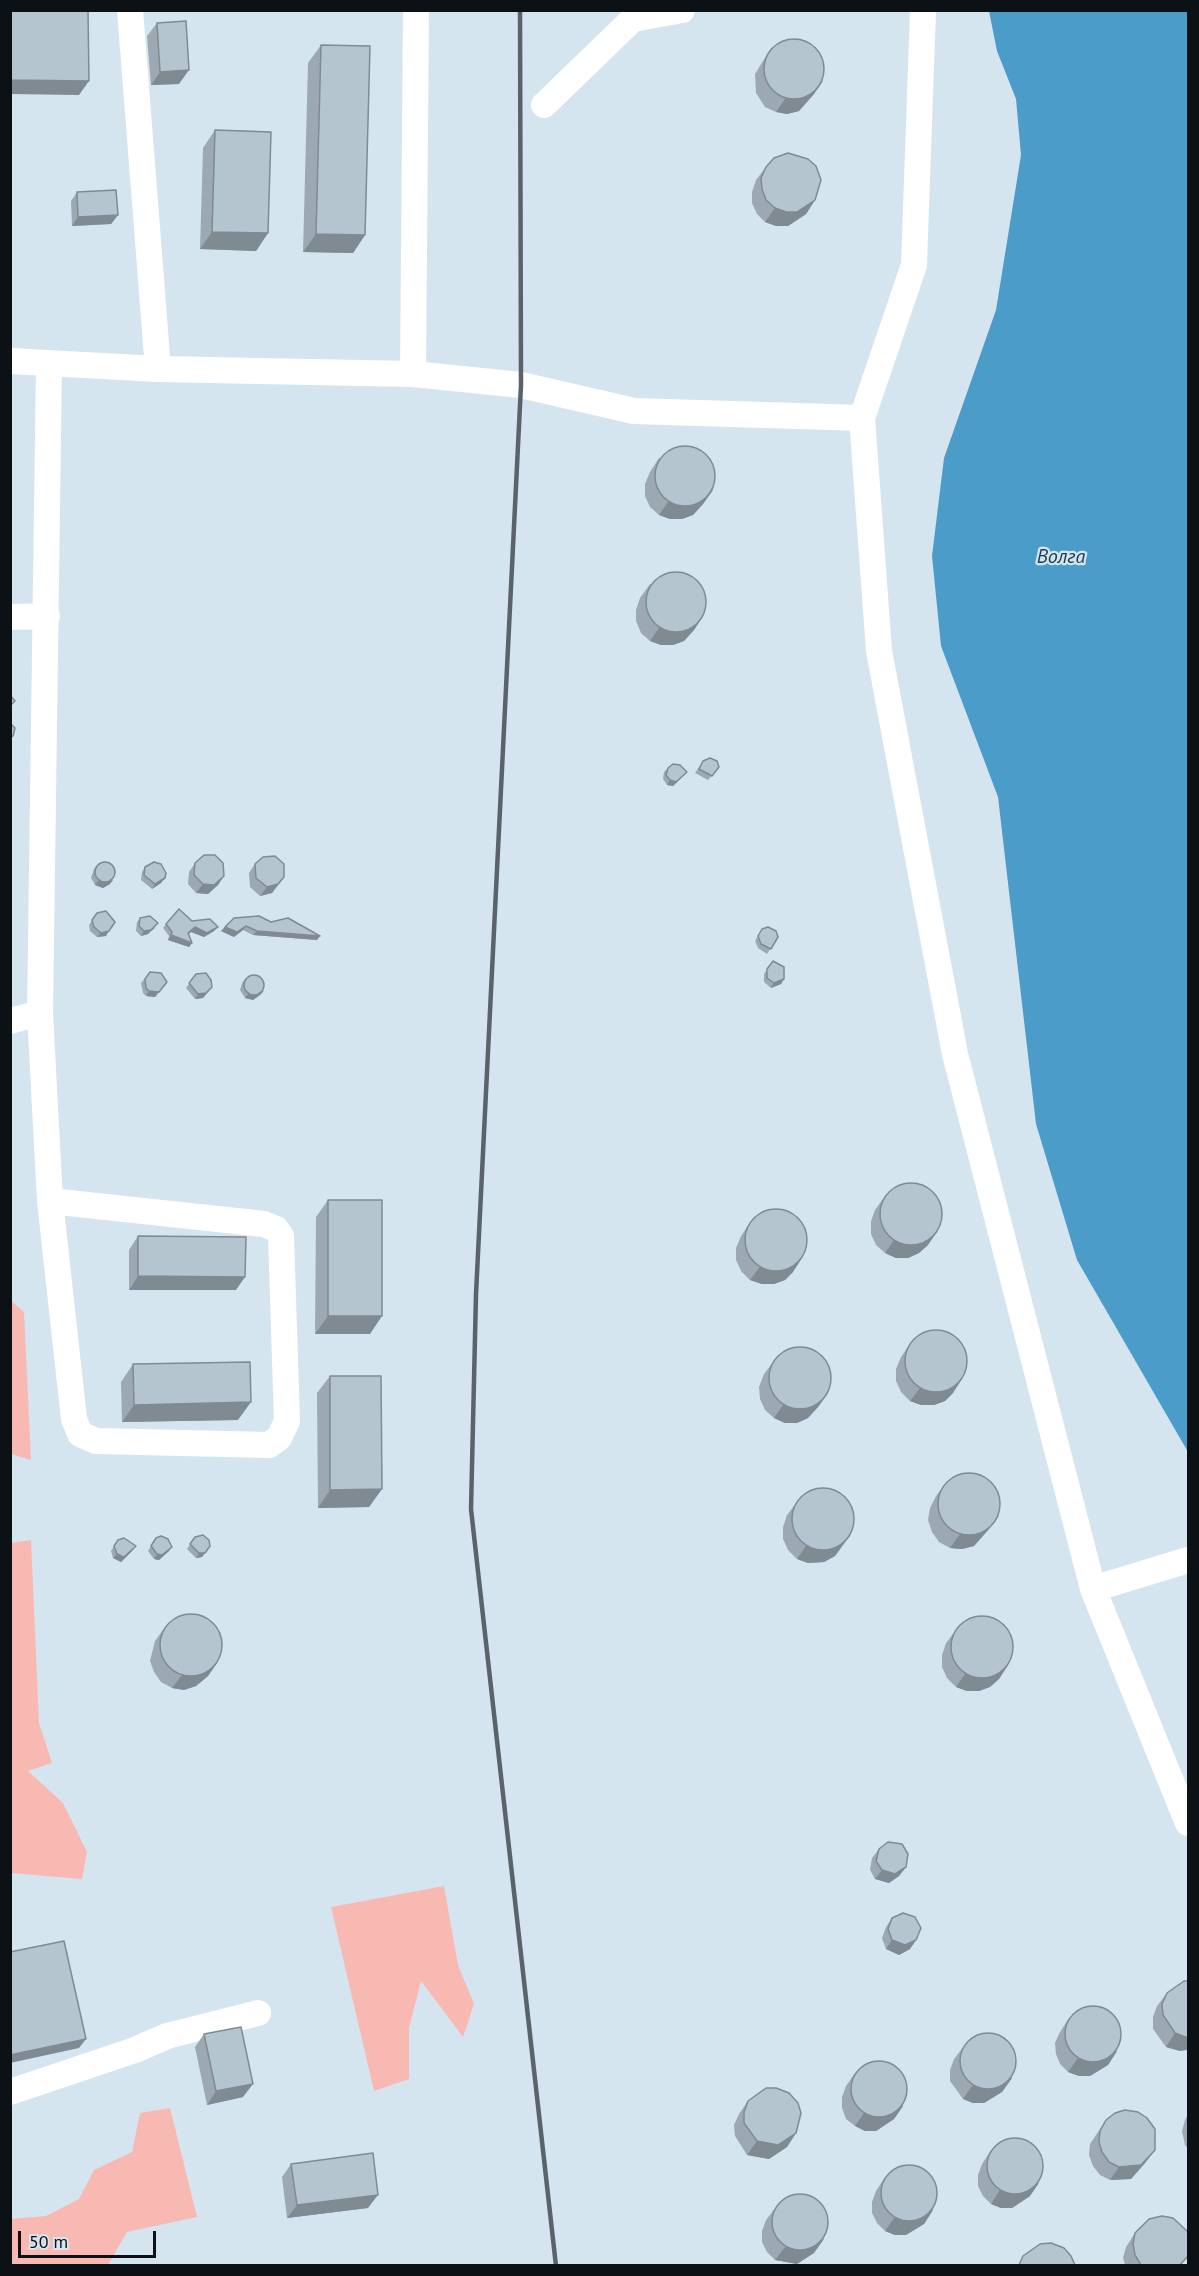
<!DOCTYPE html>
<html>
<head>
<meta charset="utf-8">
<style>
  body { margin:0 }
  #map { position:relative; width:1199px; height:2276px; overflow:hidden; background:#d5e5f0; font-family:"PT Sans",sans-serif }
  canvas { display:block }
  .frame { position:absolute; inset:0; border:12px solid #0b1114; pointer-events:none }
  .scale { position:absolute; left:18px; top:2231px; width:138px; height:27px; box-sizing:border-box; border:3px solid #0b1114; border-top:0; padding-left:8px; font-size:18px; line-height:21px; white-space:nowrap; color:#0b1114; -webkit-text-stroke:4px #d5e5f0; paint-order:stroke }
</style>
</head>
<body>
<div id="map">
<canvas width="1199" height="2276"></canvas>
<div class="frame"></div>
<div class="scale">50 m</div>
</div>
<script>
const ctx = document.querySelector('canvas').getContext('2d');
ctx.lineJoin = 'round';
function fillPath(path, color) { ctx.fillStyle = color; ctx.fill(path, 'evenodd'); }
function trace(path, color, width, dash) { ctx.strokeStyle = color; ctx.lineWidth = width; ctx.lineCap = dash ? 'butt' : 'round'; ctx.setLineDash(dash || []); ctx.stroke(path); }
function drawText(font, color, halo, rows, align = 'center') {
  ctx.font = font + ' "PT Sans",sans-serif'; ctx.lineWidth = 4.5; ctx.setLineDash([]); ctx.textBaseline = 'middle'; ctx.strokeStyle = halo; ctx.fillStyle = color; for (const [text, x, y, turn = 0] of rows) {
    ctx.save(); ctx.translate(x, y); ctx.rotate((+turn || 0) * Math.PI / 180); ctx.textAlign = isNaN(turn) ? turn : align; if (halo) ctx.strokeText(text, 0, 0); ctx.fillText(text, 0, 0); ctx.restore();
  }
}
const green = new Path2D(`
  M10,1300L24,1312L31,1460L11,1454Z
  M31,1540L39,1723L52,1763L28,1771L63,1803L87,1852L82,1879L11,1873V1543Z
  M444,1886L458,1965L474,2004L463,2037L421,1981L409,2028V2079L374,2091L331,1907Z
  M170,2108L197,2217L127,2232L108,2265H11V2219L46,2216L79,2199L94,2170L132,2152L140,2113Z`);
const water = new Path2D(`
  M989,11H1188V1452L1077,1260L1036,1124L998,797L941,646L932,556L944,458L996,310L1021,155L1016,99L997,51Z`);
const minor = new Path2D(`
  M130,10L158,369
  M923,10L914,265L862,418L879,651L955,1054L1093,1589L1188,1560
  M544,105L633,19L682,10
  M10,361L158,369L413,374L521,385L634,411L862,418
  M49,364L40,1013L50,1201L74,1419L80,1434L96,1441L269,1445L279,1438L287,1421L281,1236L276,1229L264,1224L50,1201
  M413,374L416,10
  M10,617L47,616
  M10,1021L40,1013
  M1093,1589L1188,1823
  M10,2092L135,2050L167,2036L258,2013`);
const rail = new Path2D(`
  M520,10L521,385L476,1294L471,1509L556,2266`);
const wall = new Path2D(`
  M157,23L179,84L151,85L147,36Z
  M321,45L365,235L353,253L303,252L308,63Z
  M771,48L814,94L799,111L787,114L776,112L765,107L756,93L755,74Z
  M215,130L268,233L256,251L200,249L203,148Z
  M766,167L815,200L806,214L788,226H776L765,222L757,214L752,203V192L756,180Z
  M77,192L118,215L111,224L72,226L71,201Z
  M659,458L713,490L703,504L693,515L682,519H670L659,515L650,507L645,496V484L650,472Z
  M650,584L703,616L694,630L684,641L673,645H661L650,641L641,633L636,621V610L640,598Z
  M703,761L719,767L708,780L695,773Z
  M668,768L687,772L673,786L667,785L663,779L664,772Z
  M195,863L218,885L208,894L196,893L188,884L189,872Z
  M255,864L284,877L272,893L260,896L250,887L249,873Z
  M97,865L110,884L103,888L95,885L91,878L94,869Z
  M145,867L165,878L161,883L152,889L141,880L142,872Z
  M97,913L106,936L97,937L90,931L89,925Z
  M140,918L155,928L148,934L141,936L136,931L137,922Z
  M192,921L214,931L204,937L191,932L189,934L192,943L189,947L168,940L169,936L163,928L166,924Z
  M271,922L317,940L253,935L243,930L234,937L221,931L225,927Z
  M762,929L778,937L767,954L758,948L755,941Z
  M773,961L784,979L781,984L771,988L764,982V974Z
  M150,972L167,982L155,997L146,996L143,993L141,983Z
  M196,974L212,987L203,998L195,999L186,988Z
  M245,979L260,995L253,1000L245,998L240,990L242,983Z
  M885,1196L928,1245L919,1253L908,1258H896L885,1253L876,1245L871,1234V1221L875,1210Z
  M328,1200L370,1334H315L316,1217Z
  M750,1223L793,1272L785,1280L774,1284H762L750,1280L741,1271L736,1260V1248L741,1236Z
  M138,1236L236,1290H129V1250Z
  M910,1344L953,1393L945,1401L934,1405H921L910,1401L901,1392L896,1381V1369L901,1357Z
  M774,1361L828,1393L818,1407L808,1418L797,1423H785L774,1418L765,1410L760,1399L759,1387L764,1374Z
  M133,1364L238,1420L122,1422L121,1382Z
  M330,1376L382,1489L369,1507L318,1508L317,1393Z
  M946,1483L989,1529L974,1546L962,1549L950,1548L939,1542L932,1532L928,1520L930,1508L936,1496Z
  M797,1502L851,1534L835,1556L824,1562L808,1563L797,1559L788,1550L783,1539V1527L787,1515Z
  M195,1537L210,1546L202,1557L196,1558L187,1549Z
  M156,1538L169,1551L159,1560L154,1559L148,1551Z
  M118,1540L132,1551L121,1562L113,1558L111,1551Z
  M165,1627L217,1663L208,1676L196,1686L184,1690L172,1688L161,1682L154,1672L150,1661L155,1641Z
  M956,1630L1008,1665L999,1679L990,1687L979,1691H967L956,1687L947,1678L942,1667V1655L946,1643Z
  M879,1849L906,1867L899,1876L889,1883L875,1879L870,1870L872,1858Z
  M892,1918L916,1940L910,1949L899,1955L886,1949L882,1938L886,1927Z
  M1167,1993L1180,2051L1166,2047L1153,2029V2017L1157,2006Z
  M1069,2018L1117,2051L1108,2065L1090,2076H1079L1068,2072L1060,2064L1056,2054L1055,2043L1060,2032Z
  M204,2034L243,2097L207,2105L195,2047Z
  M964,2046L1012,2078L1002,2092L984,2103H973L963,2099L950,2081V2070L954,2059Z
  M855,2073L903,2106L894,2119L876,2131H865L855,2126L846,2119L842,2108V2097L846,2086Z
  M748,2101L796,2133L787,2147L769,2159L747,2155L735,2136L734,2125L739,2114Z
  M1188,2114V2149L1185,2145L1182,2131L1185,2120Z
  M1106,2120L1155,2150L1145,2163L1131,2179L1110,2180L1100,2175L1093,2166L1089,2155L1090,2144Z
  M991,2150L1030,2196L1012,2208H1001L991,2204L983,2196L978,2186V2175L982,2164Z
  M291,2164L368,2208L287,2218L282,2177Z
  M885,2177L933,2210L924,2224L906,2235H895L885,2231L877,2223L872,2213V2202L876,2191Z
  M776,2207L814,2253L797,2264L775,2260L767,2252L762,2242V2231L766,2220Z
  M1135,2233L1182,2265H1125L1123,2258L1126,2247Z`);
const shadedWall = new Path2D(`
  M189,70L179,84L151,85L160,72Z
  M11,80L89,81L79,95L10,94Z
  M823,81L814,94L799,111L787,114L776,112L785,99Z
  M815,200L806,214L788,226H776L765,222L775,208Z
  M118,215L111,224L72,226L78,217Z
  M212,232L268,233L256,251L200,249Z
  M316,234L365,235L353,253L303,252Z
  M713,490L703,504L693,515L682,519H670L659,515L668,502Z
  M703,616L694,630L684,641L673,645H661L650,641L659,628Z
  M687,772L673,786L667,785L670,780Z
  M224,876L218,885L208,894L196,893L203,884Z
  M284,877L272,893L260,896L267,887Z
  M165,878L161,883L152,889L155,884Z
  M113,880L110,884L103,888L95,885L98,881Z
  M158,923L148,934L141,936L144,931Z
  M246,926L243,930L234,937L221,931L225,927Z
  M195,927H218L214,931L204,937L191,932L185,937L188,933Z
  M109,931L106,936L97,937L101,933Z
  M257,931L320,936L317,940L253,935Z
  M171,935L192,943L189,947L168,940Z
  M784,979L781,984L771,988L774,983Z
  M167,982L155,997L146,996L149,991Z
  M212,987L203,998L195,999L198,994Z
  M264,991L260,995L253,1000L245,998L248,994Z
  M937,1232L928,1245L919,1253L908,1258H896L885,1253L894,1240Z
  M802,1258L793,1272L785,1280L774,1284H762L750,1280L760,1267Z
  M138,1276L245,1277L236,1290H129Z
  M328,1316H382L370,1334H315Z
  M962,1379L953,1393L945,1401L934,1405H921L910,1401L920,1388Z
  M828,1393L818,1407L808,1418L797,1423H785L774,1418L783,1405Z
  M251,1402L238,1420L122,1422L134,1405Z
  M382,1489L369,1507L318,1508L330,1490Z
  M999,1516L989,1529L974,1546L962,1549L950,1548L960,1534Z
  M851,1534L835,1556L824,1562L808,1563L797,1559L806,1546Z
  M136,1546L132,1551L121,1562L113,1558L117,1554Z
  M172,1547L169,1551L159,1560L154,1559L157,1554Z
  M199,1553H205L202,1557L196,1558Z
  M217,1663L208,1676L196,1686L184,1690L172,1688L182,1675Z
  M1008,1665L999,1679L990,1687L979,1691H967L956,1687L965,1674Z
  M906,1867L899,1876L889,1883L875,1879L882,1870Z
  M892,1940H916L910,1949L899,1955L886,1949Z
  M1175,2033L1188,2038V2050L1180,2051L1166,2047Z
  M86,2039L79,2048L10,2063V2055Z
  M1117,2051L1108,2065L1090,2076H1079L1068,2072L1078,2058Z
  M1012,2078L1002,2092L984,2103H973L963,2099L972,2086Z
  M253,2084L243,2097L207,2105L216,2091Z
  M903,2106L894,2119L876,2131H865L855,2126L864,2113Z
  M796,2133L787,2147L769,2159L747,2155L757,2141Z
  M1155,2150L1145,2163L1131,2179L1110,2180L1119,2167Z
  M1039,2183L1030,2196L1012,2208H1001L991,2204L1000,2190Z
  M378,2195L368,2208L287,2218L297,2205Z
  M933,2210L924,2224L906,2235H895L885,2231L894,2218Z
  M824,2239L814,2253L797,2264L775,2260L785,2247Z`);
const building = new Path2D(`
  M10,10H88L89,81L11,80Z
  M186,21L189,70L160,72L157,23Z
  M764 69a30 30 0 1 1 60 0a30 30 0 1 1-60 0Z
  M321,45L370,46L365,235L316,234Z
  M215,130L271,132L268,233L212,232Z
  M788,153L808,159L816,166L821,180L815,200L797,212H786L775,208L766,200L762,189L761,178L766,167L774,158Z
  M116,190L118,215L78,217L77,192Z
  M655 476a30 30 0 1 1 60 0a30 30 0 1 1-60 0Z
  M646 602a30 30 0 1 1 60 0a30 30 0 1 1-60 0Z
  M10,695L15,701L10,706Z
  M10,723L15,728L13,736L10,738Z
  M710,758L717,761L719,767L712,776L699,769L703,761Z
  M673,764L680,765L687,772L676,782L670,780L666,775L668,768Z
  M204,855H215L223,863L224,876L214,885L203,884L194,875L195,863Z
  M275,856L284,864V877L278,884L267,887L256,878L255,864L263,857Z
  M95 872a10 10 0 1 1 20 0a10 10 0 1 1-20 0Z
  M154,862L161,864L166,873L165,878L155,884L144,875L145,867Z
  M179,909L192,921L210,919L218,927L207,933L195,927L188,933L192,943L171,935L172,932L166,924Z
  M106,911L115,922L109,931L101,933L94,927L92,920L97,913Z
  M150,916L158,923L151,930L144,931L139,926L140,918Z
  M259,916L271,922L288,918L320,936L257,931L246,926L237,932L225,927L234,918Z
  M768,927L776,931L778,937L771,949L761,944L758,936L762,929Z
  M773,961L784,967V979L774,983L767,978V969Z
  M150,972L161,973L167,982L159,992L149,991L146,988L145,979Z
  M206,973L211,980L212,987L206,993L198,994L189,983L196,974Z
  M244 985a10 10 0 1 1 20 0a10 10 0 1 1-20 0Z
  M880 1214a31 31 0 1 1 62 0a31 31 0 1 1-62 0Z
  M328,1200H382V1316H328Z
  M745 1240a31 31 0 1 1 62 0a31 31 0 1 1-62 0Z
  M138,1236L246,1237L245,1277L138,1276Z
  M905 1361a31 31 0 1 1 62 0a31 31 0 1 1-62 0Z
  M769 1378a31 31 0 1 1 62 0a31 31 0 1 1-62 0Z
  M250,1362L251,1402L134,1405L133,1364Z
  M330,1376H381L382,1489L330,1490Z
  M938 1504a31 31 0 1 1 62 0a31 31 0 1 1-62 0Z
  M792 1519a31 31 0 1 1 62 0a31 31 0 1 1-62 0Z
  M203,1535L209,1540L210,1546L205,1553H199L190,1544L195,1537Z
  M161,1536L168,1539L172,1547L162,1555L157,1554L151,1546L156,1538Z
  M124,1538L136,1546L124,1557L117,1554L114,1546L118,1540Z
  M160 1645a31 31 0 1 1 62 0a31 31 0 1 1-62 0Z
  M951 1647a31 31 0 1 1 62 0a31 31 0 1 1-62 0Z
  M888,1842L902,1844L908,1854L906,1867L895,1874L882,1870L876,1861L879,1849Z
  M903,1913L915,1917L921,1928L916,1940L905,1945L892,1940L888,1929L892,1918Z
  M64,1941L86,2039L10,2055V1952Z
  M1184,1981H1188V2038L1175,2033L1163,2015L1162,2004L1167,1993Z
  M1065 2034a28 28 0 1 1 56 0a28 28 0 1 1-56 0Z
  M241,2027L253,2084L216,2091L204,2034Z
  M960 2061a28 28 0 1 1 56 0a28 28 0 1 1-56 0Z
  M851 2089a28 28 0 1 1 56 0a28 28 0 1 1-56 0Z
  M766,2088H776L789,2093L798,2103L801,2113L796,2133L778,2145L757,2141L744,2123V2112L748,2101Z
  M1125,2110L1138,2112L1147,2118L1155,2129V2150L1141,2165L1119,2167L1109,2162L1102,2152L1099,2142L1100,2131L1106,2120L1115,2113Z
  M987 2166a28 28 0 1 1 56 0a28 28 0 1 1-56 0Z
  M373,2153L378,2195L297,2205L291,2164Z
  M881 2193a28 28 0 1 1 56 0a28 28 0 1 1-56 0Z
  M772 2222a28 28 0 1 1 56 0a28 28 0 1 1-56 0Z
  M1162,2216L1173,2218L1188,2232V2256L1180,2265H1141L1135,2255L1133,2244L1135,2233L1149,2219Z
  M1051,2243L1064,2248L1071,2256L1075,2265H1019L1023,2256L1040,2244Z`);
const waterNames = [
  ["Волга",1061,557]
];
fillPath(green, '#f9b9b3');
fillPath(water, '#4c9cca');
trace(minor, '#fff', 26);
trace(rail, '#5a636a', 4.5);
fillPath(wall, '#9ca9b3');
fillPath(shadedWall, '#7f8a92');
fillPath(building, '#b5c5d0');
trace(building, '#7f8a92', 1.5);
drawText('italic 20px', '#193c50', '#d5e5f0', waterNames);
</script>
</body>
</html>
